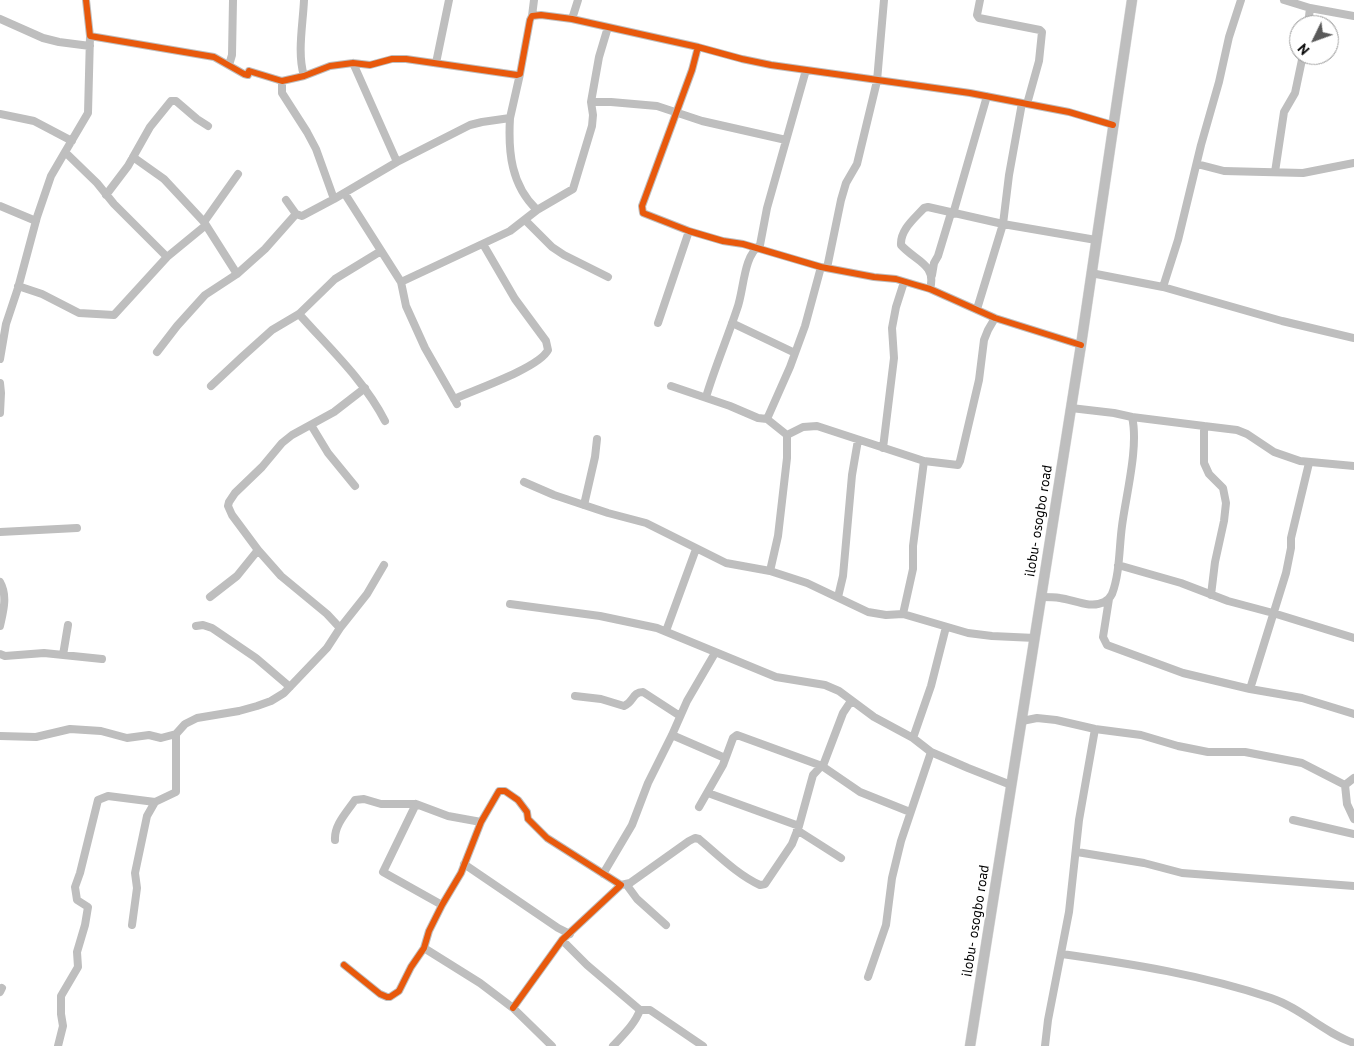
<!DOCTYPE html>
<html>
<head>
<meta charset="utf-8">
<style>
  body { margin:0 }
  #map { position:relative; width:1354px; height:1046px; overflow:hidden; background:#fff; font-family:"PT Sans",sans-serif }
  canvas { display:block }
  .north { position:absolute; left:1289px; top:15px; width:50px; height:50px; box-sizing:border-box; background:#fff; border:1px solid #999; border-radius:50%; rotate:228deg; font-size:14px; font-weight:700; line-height:20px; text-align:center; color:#000 }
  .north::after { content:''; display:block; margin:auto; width:18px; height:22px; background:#595959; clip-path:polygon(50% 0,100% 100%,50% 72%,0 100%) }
</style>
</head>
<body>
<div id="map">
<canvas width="1354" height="1046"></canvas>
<div class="north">N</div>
</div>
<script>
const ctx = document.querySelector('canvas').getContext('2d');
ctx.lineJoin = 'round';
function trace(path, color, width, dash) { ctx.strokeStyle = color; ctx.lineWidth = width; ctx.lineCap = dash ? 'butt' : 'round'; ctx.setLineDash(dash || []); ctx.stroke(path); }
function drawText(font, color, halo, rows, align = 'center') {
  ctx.font = font + ' "PT Sans",sans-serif'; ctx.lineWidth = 4; ctx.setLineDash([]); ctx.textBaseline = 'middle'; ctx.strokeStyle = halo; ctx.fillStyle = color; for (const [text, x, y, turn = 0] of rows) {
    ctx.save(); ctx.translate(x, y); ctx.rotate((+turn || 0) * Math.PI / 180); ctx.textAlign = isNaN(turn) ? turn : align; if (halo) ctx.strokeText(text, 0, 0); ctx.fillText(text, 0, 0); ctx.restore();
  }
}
const minor = new Path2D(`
  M86,0L90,36L214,57L244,74L248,75L249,71L282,81L304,76L330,66L353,63L370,65L392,59H406L517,75L520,74L530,20L532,16L541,15L572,19L698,47L742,59L771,65L970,93L1069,112L1113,125
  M304,0C303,24 297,53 304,76
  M980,0L977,15L979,18L1040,30L1042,32L1039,61L1027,104
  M1284,0L1310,8L1354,16
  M532,16L534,0
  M0,19L43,38L59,42L90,46
  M572,19L578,0
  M1308,25L1310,8
  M90,36L88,113L65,152L97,183L114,204L167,257L206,225
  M698,47L692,70L642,206L643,213L689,231L723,241L743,244L821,267L874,277L896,279L916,285L930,289L995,318L1081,345
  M353,63L397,162
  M436,63L449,0
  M229,65L232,55L233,0
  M282,81V93L307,132L316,149L334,199L302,216L296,214L286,200
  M591,102H611L657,106L702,121L786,140
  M0,114L34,121L72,141
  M510,118C508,152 511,185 537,210L573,189L592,126L593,115L591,102L599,57L608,27
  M133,157L164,179L204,222L237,274L265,249L296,214
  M1197,164L1224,171L1303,173L1354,163
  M1275,172L1284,112L1295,93L1303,55
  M345,194L401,282L406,306L425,348L457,404
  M106,195L128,166L150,127L171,101H176L197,119L208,126
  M334,199L397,162L470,125L482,122L510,118L520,74
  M0,206L36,221
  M953,214L987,96
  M525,220L552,247L564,255L608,277
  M204,222L238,174
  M827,268L841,200L846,183L857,164L877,81L884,0
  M1091,273L1163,287L1282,321L1354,338
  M932,275L934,263L938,256L951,213
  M401,282L510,231L537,210
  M18,286L42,294L79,313L114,315L167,257
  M1163,287L1178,240L1201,145L1219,82L1229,37L1241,0
  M930,289C937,264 915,261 901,245C900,230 914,219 924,208L928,207L1003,224L1096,240
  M977,309L1003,224L1009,175L1022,103
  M299,314C330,349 364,380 385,421
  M658,323L689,231
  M732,323L795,353
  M157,352L177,326L205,295L237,274
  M0,359L6,324L18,288L37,217L51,176L65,152
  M0,383L1,393L0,413
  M211,386L242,357L272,330L299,314L335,279L381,251
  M671,386L730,406L758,418L767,419L787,435V458L778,536L770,571
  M706,397C715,367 727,339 737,309C744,291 743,256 760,245L767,208L806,70
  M454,399C474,390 539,368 548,350L546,341L515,299L483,244
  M1132,417L1204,426V463L1209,474L1223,488L1226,503L1224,521L1215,562L1211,595
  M767,419L790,367L805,326L821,267
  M311,425L328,453L355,486
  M1204,426L1237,430L1247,434L1274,452L1300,461L1354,466
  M787,435L803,427L817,426L924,461L958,465L960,461L979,380L984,340L988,330L995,318
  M883,448L894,358L892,328L896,307L904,282
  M524,482L554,495L608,513L646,523L726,563L770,571L807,583L868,612L886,615L903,614L968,633L992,636L1035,638
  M584,505L595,457L597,439
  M0,532L77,528
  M1118,565L1181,583L1228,601L1273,613L1354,638
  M0,582C8,596 3,612 0,626
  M210,597L237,576L258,550
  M838,597L843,576L852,475L858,440
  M1041,597C1047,597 1054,597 1060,598C1074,600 1091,609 1104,602C1108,600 1110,598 1112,594C1120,573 1119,548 1122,526C1126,495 1139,446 1132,417L1114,413L1071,408
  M1109,599L1103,637L1107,645L1183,673L1250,689L1302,698L1354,714
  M510,604L600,616L657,628L776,677L825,685L839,691L874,717L913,738L931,752L968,768L1011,785
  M903,614L913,569V546L924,461
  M196,626L203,625L212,628L256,658L290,687
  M340,628L327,614L281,576L258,550L232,515L228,506L229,502L235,493L262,467L282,443L292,435L334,412L365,388
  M666,631L696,549
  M0,654L5,656L44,653L102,659
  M63,655L68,625
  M1250,689L1286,573L1291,548V538L1309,463
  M575,696L601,699L624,706C634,702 632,692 643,692L680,716
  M1022,721L1037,718L1056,720L1095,729L1141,735L1178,746L1208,752H1245L1302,763L1345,785
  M672,735L725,758
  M0,736L36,737L70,729L101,731L127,738L149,735L161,738L176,734
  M913,738L931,686L946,627
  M1354,778L1345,785L1347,804L1354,819
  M708,793L799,826
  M416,804L383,872L442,905
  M699,807L723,765L733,738L737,735L822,766L860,792L910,812
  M1293,820L1354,834
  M797,830L841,858
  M335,840C334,825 347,812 355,800L364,799L381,804H416L448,816L481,822
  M1077,852L1144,863L1182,873L1354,886
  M464,864L558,928L570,934
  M603,874L632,825L648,783L672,735L687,701L715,653
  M626,884L637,899L666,925
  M621,885L630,883L689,841L695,838L699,839C718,855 738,875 760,885L765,884L792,844L799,826L813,775L824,763L843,713L851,701
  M132,925L137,888L135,873L147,816L155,802L176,792V734L185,724L197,718L239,711L257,706L271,701L284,693L327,648L340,628L367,594L384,565
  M562,940L587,965L640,1010H650L703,1046
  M424,948L480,983L513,1008L552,1046
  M1062,954C1132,964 1203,975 1271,998C1301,1008 1324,1033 1354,1043
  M344,965L380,994L387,997H390L399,991L411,967L424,948L429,931L442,905L461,873L481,822L499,791H505L518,800L527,812L528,819L547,838L621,885L562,940L513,1008
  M868,977L886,925L892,878L901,841L931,752
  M0,992L2,988
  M58,1046L63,1026L61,1014V996L78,967L77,952L85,925L88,907L77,900L75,887L80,873L98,800L108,796L155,802
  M613,1046C623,1035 635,1024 640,1010
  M1045,1046L1048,1020L1069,912L1079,820L1095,729`);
const major = new Path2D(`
  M970,1046L1081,345L1132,0`);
const cycleway = new Path2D(`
  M86,0L90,36L214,57L244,74L248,75L249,71L282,81L304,76L330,66L353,63L370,65L392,59H406L517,75L520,74L530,20L532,16L541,15L572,19L698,47L742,59L771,65L970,93L1069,112L1113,125
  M698,47L692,70L642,206L643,213L689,231L723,241L743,244L821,267L874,277L896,279L916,285L930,289L995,318L1081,345
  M344,965L380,994L387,997H390L399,991L411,967L424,948L429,931L442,905L461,873L481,822L499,791H505L518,800L527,812L528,819L547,838L621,885L562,940L513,1008`);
const streetNames = [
  ["ilobu- osogbo road",1039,521,-81],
  ["ilobu- osogbo road",976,921,-81]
];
trace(major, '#dbdbdb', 11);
trace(minor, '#bebebe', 8);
trace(major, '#bebebe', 10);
trace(cycleway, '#e8590c', 6);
drawText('14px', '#000', '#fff', streetNames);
</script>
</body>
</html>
